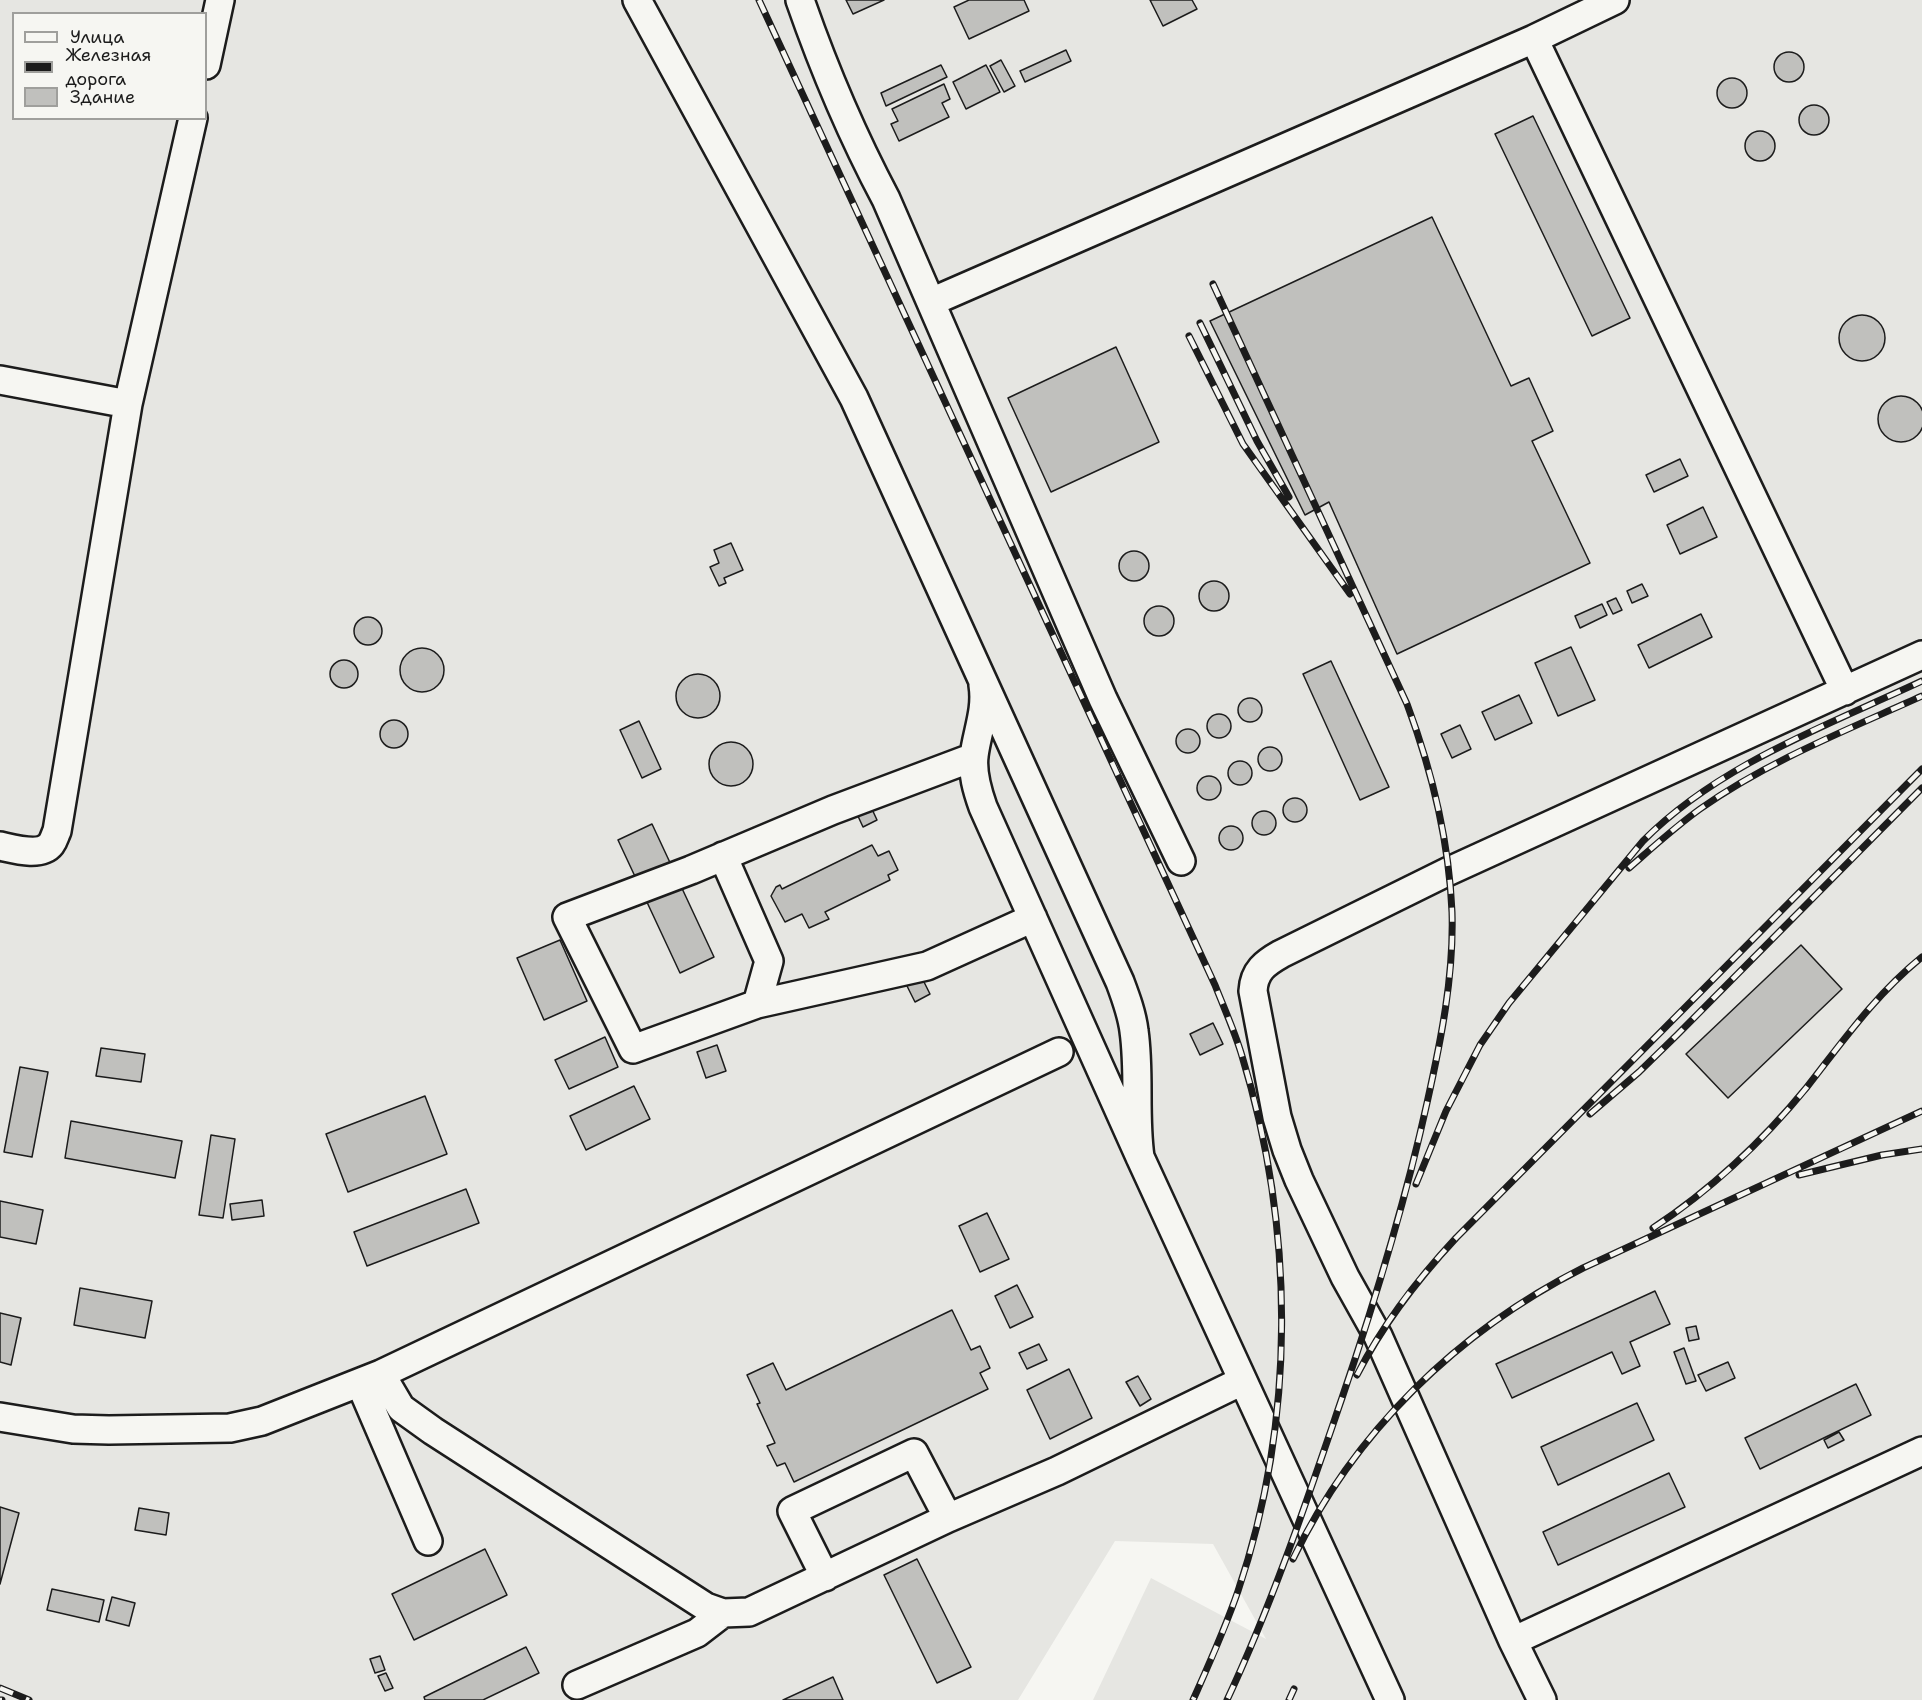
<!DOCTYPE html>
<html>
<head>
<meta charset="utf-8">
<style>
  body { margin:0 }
  #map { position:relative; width:1922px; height:1700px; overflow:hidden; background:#f6f6f2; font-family:"Shantell Sans",sans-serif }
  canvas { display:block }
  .legend { position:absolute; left:12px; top:12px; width:195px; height:108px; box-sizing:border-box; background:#f6f6f2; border:2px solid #9f9f9c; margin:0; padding:8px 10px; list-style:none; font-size:18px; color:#1c1c1c }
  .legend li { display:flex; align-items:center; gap:12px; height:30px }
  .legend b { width:30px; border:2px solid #9f9f9c }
</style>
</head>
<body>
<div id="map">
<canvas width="1922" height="1700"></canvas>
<ul class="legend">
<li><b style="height:8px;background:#f6f6f2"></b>Улица</li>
<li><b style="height:8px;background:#1c1c1c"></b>Железная дорога</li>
<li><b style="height:16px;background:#c0c0bd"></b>Здание</li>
</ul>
</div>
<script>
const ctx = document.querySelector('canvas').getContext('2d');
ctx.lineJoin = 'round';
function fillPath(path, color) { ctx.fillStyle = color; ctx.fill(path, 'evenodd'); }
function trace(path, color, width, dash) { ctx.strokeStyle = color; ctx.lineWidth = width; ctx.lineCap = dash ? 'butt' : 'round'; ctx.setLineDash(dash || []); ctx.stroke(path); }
const built = new Path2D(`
  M0,0H1922V1700H1093L1151,1578L1266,1639L1213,1544L1115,1541L1018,1700H0ZM14,14H206V118H14Z`);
const building = new Path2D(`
  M846,0H884L853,14Z
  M969,0H1024L1029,11L969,39L954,7Z
  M1150,0H1192L1197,9L1163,26Z
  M1066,50L1071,61L1025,82L1020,71Z
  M1774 67a15 15 0 1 1 30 0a15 15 0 1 1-30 0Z
  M1001,60L1015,86L1004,92L990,66Z
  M941,65L947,77L886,106L881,93Z
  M986,65L1000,92L966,109L953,82Z
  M1717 93a15 15 0 1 1 30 0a15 15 0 1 1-30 0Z
  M944,84L950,99L942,103L949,117L899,141L891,124L898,121L892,109Z
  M1799 120a15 15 0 1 1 30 0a15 15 0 1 1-30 0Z
  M1533,116L1630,318L1592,336L1495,134Z
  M1745 146a15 15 0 1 1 30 0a15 15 0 1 1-30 0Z
  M1432,217L1511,386L1529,378L1553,431L1532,441L1590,563L1397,654L1329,502L1305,515L1210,321Z
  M1839 338a23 23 0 1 1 46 0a23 23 0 1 1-46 0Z
  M1116,347L1159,442L1051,492L1008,398Z
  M1878 419a23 23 0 1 1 46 0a23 23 0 1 1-46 0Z
  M1680,459L1688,476L1654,492L1646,475Z
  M1703,507L1717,537L1680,554L1667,525Z
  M731,543L743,570L724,578L726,583L719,586L710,567L719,563L714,550Z
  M1119 566a15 15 0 1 1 30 0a15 15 0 1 1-30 0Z
  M1199 596a15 15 0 1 1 30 0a15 15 0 1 1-30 0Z
  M1642,584L1648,596L1632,603L1627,591Z
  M1616,598L1622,610L1613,614L1607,602Z
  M1602,604L1607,615L1580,628L1575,616Z
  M1144 621a15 15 0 1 1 30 0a15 15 0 1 1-30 0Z
  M1701,614L1712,637L1649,668L1638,645Z
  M354 631a14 14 0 1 1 28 0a14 14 0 1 1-28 0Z
  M1571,647L1595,700L1558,716L1535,663Z
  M400 670a22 22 0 1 1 44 0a22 22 0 1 1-44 0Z
  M330 674a14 14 0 1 1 28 0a14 14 0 1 1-28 0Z
  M1331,661L1389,787L1360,800L1303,674Z
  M676 696a22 22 0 1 1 44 0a22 22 0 1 1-44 0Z
  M1519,695L1532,723L1495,740L1482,712Z
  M1238 710a12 12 0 1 1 24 0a12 12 0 1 1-24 0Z
  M1207 726a12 12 0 1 1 24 0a12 12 0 1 1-24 0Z
  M380 734a14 14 0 1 1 28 0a14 14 0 1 1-28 0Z
  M639,721L661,769L642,778L620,730Z
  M1460,725L1471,749L1452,758L1441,734Z
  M1176 741a12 12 0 1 1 24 0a12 12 0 1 1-24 0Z
  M709 764a22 22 0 1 1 44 0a22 22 0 1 1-44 0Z
  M1258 759a12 12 0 1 1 24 0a12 12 0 1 1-24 0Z
  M1228 773a12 12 0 1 1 24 0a12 12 0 1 1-24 0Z
  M1197 788a12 12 0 1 1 24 0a12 12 0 1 1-24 0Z
  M1283 810a12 12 0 1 1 24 0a12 12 0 1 1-24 0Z
  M871,807L877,820L863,827L857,814Z
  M1252 823a12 12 0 1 1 24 0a12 12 0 1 1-24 0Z
  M652,824L714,957L680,973L618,840Z
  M1219 838a12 12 0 1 1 24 0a12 12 0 1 1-24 0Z
  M872,845L878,856L889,851L898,870L888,875L890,880L825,912L829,919L809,928L802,914L785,922L771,896L776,887L780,885L782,889Z
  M560,940L587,1001L544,1020L517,958Z
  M1801,945L1842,989L1728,1098L1686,1054Z
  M920,974L930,994L915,1002L905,982Z
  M1213,1023L1223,1044L1200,1055L1190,1034Z
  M605,1037L618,1067L569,1089L555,1060Z
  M717,1045L726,1071L706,1078L697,1052Z
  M101,1048L145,1054L141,1082L96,1076Z
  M20,1067L48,1072L32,1157L4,1152Z
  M634,1086L650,1119L586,1150L570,1116Z
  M425,1096L447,1154L348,1192L326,1134Z
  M71,1121L182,1141L175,1178L65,1158Z
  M211,1135L235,1139L223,1218L199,1215Z
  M466,1189L479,1223L367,1266L354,1232Z
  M262,1200L264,1216L232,1220L230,1204Z
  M0,1201L43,1210L36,1244L0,1237Z
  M987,1213L1009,1259L980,1272L959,1226Z
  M1017,1285L1033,1317L1010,1328L995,1296Z
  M80,1288L152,1301L145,1338L74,1325Z
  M1655,1291L1670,1324L1630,1342L1640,1366L1622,1374L1612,1352L1512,1398L1496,1364Z
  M952,1310L971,1350L980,1346L990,1368L980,1373L988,1389L794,1482L785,1463L777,1466L767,1446L775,1443L757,1404L760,1403L747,1375L773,1363L786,1390Z
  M0,1313L21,1318L11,1365L0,1362Z
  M1696,1326L1699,1339L1689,1341L1686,1328Z
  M1039,1344L1047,1360L1027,1369L1019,1353Z
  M1684,1348L1696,1381L1686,1384L1674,1352Z
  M1728,1362L1735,1378L1706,1391L1698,1375Z
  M1069,1369L1092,1418L1050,1439L1027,1390Z
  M1138,1376L1151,1399L1140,1406L1126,1382Z
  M1856,1384L1871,1415L1760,1469L1745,1438Z
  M1637,1403L1654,1440L1558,1485L1541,1447Z
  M1839,1432L1844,1440L1828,1448L1824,1440Z
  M1669,1473L1685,1507L1558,1565L1543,1532Z
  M0,1507L19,1513L0,1584Z
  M139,1508L169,1513L166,1535L135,1530Z
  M485,1549L507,1595L414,1640L392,1594Z
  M917,1559L971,1667L937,1683L884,1575Z
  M52,1589L104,1600L99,1622L47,1610Z
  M112,1597L135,1603L129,1626L106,1620Z
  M526,1647L539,1673L483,1700H425L424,1697Z
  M380,1656L385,1670L375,1673L370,1659Z
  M386,1673L393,1688L385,1691L378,1676Z
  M833,1677L843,1700H783Z`);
const minor = new Path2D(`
  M637,0L854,398L1120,982C1126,998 1132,1014 1134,1031C1140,1073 1134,1115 1140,1157
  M800,0C824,69 852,135 886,199L1103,699L1181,861
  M1534,39L1845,691
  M206,65L220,0
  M931,302L1534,39L1615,0
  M0,380L128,404
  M983,685C987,710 977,732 974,756C972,773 977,790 983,807L1140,1157L1390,1700
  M0,846C14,849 41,857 51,844C54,840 55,835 57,831L128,404L193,118
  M723,856L769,961L757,1004L633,1049L567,917L691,870L833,810L974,757
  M757,1004L927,966L1033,918
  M381,1374L401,1408L433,1431L706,1607L723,1613L749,1612L948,1518L1057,1471L1242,1381
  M360,1383L428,1541
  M0,1417L73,1429L109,1430L230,1428L262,1421L381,1374L1059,1052
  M825,1577L792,1511L914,1453L948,1518
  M1513,1641L1922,1451
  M577,1685L697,1633L723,1613
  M1542,1700L1513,1641L1378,1336L1345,1277L1299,1180L1287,1150L1277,1117L1253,991C1254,971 1265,963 1281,954L1447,872L1922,655`);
const rail = new Path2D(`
  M759,0L1215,985C1224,1008 1235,1032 1242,1056C1295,1230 1296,1419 1238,1591C1225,1629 1209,1664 1193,1700
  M1213,284L1407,704C1432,771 1449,841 1452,912C1454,976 1441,1040 1427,1103C1405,1203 1375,1301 1342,1398C1307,1500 1273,1602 1227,1700
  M1200,323L1257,441L1289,497
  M1189,336L1243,444L1350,594
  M1629,868C1652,848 1675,827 1700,809C1768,761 1847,730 1922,696
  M1590,1114L1639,1072L1677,1035L1922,788
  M1799,1175L1882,1155L1922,1149
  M1416,1184L1446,1111L1480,1045L1509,1003L1643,841C1718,765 1826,726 1922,681
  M1653,1228C1712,1189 1762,1142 1807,1087C1843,1041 1876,994 1922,957
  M1357,1375C1383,1324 1417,1280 1456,1238L1922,769
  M1293,1559C1354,1432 1458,1331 1583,1268L1922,1111
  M0,1688L29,1700
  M0,1700H2
  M1289,1700L1294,1689`);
fillPath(built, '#e6e6e2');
fillPath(building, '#c0c0bd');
trace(building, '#1c1c1c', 1.5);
trace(minor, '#1c1c1c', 32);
trace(minor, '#f6f6f2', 27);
trace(rail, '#1c1c1c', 7);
trace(rail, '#f6f6f2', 4.5, [14]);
</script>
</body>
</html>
